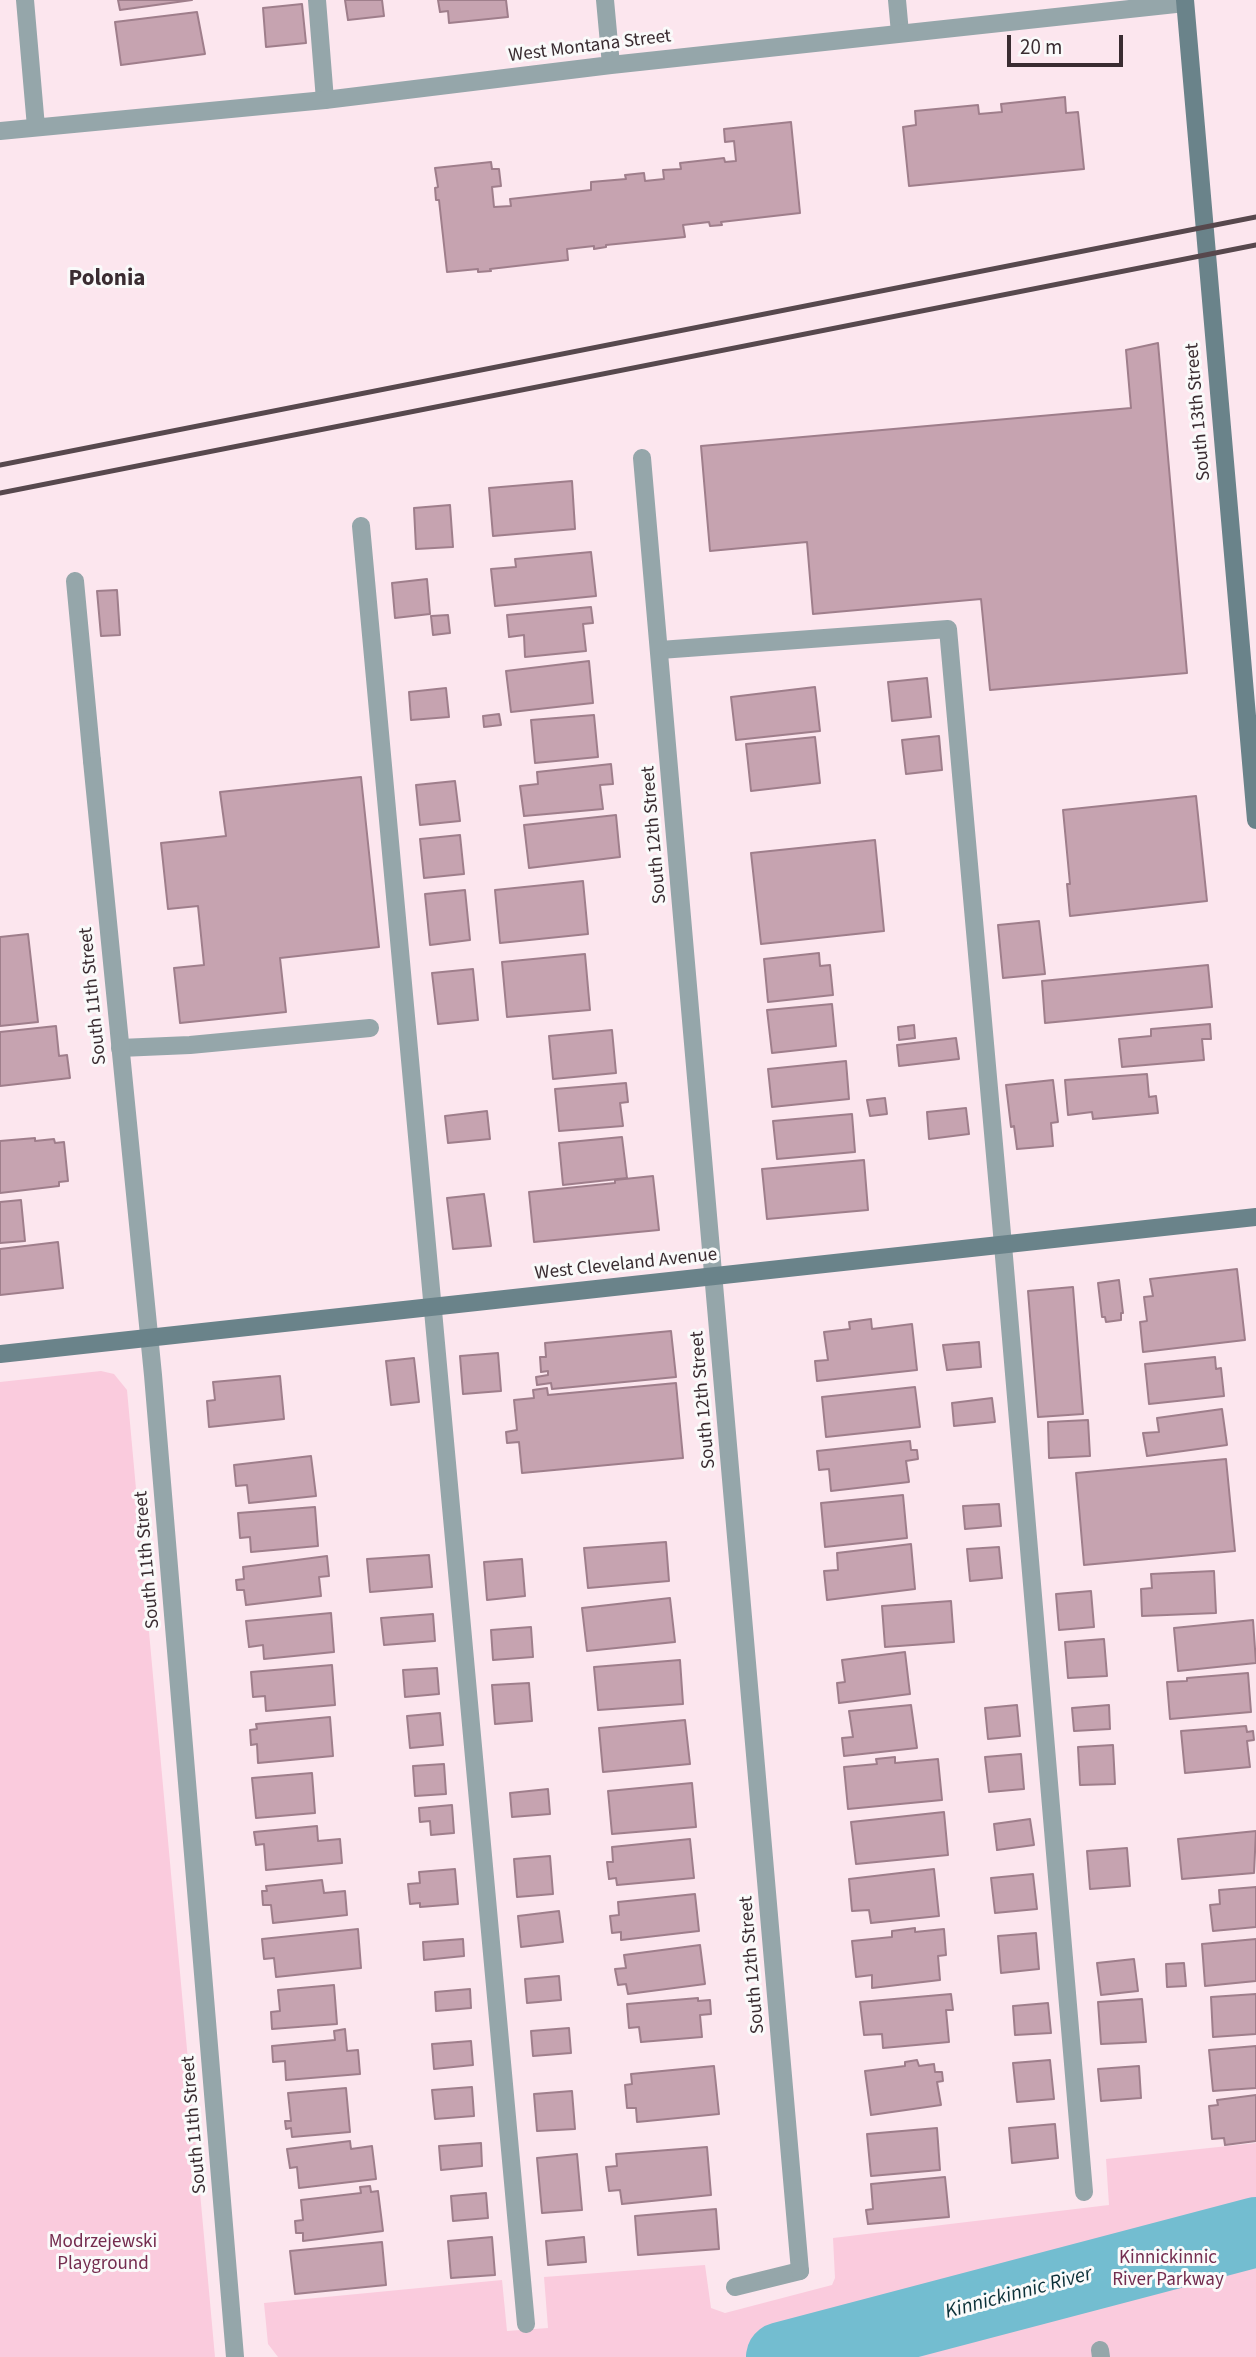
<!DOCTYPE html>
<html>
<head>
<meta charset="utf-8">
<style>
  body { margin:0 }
  #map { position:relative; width:1256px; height:2357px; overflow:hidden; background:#fce6ee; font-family:"Source Sans 3",sans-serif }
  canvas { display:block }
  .scale { position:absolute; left:1007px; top:35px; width:116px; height:32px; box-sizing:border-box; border:4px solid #3a2c31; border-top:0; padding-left:9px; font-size:21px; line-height:24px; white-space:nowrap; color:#3a2c31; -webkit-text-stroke:5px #fafafa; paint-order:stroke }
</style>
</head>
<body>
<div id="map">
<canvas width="1256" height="2357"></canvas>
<div class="scale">20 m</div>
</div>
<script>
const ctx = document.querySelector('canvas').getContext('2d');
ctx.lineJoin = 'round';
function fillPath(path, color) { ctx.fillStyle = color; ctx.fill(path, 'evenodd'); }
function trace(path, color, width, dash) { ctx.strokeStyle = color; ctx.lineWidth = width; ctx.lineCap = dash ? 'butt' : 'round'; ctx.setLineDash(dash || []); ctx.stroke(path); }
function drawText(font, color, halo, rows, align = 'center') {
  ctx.font = font + ' "Source Sans 3",sans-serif'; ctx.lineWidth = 6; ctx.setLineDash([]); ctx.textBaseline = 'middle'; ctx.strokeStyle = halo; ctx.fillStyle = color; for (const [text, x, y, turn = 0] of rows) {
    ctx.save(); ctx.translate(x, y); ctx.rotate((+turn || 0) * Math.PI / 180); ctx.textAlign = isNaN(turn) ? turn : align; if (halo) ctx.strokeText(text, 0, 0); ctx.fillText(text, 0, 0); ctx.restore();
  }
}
const green = new Path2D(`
  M101,1371L114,1374L127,1390L215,2357H0V1382Z
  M1256,2143V2357H278L268,2344L264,2303L502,2280L507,2331L548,2328L544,2277L705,2265L711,2308L725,2313L832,2285L835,2278L833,2238L1109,2205L1106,2159Z`);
const river = new Path2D(`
  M781,2357L1256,2232`);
const building = new Path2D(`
  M118,0H192L120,10Z
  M345,0H382L384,16L348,20Z
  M438,0H506L508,17L449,23L448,11L440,12Z
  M302,4L306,43L266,47L263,8Z
  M197,12L205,54L121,65L115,22Z
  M1065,97L1066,113L1078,112L1084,169L909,186L903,127L916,125L915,111L978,105L979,114L1002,112L1001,104Z
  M791,122L800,213L721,222L722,225L710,226L709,222L683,225L685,237L606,245V247L594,249V246L567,249L568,260L490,269L491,271L478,272V269L447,272L439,200H436L435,188L438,187L435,168L491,162L492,169H499L501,186L492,187L494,207L511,206L510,199L591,190V182L626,179L625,175L644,173L645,181L664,179L663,170L681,169L680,163L724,158L725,162L736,161L734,141L725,142L724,129Z
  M1158,343L1187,673L990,690L981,599L813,614L807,542L710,551L701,446L1131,408L1126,350Z
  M572,481L575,529L493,536L489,488Z
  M450,505L453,547L416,549L414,508Z
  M591,552L596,596L495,606L491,569L516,567L515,559Z
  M427,579L430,614L395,618L392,583Z
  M117,590L120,635L101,636L97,591Z
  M591,607L593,623L583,624L586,651L525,657L524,635L509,637L507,615Z
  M448,615L450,633L433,635L431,616Z
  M589,661L593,703L511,712L506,671Z
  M927,678L931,717L892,721L888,682Z
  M815,687L820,731L736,740L731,697Z
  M446,688L449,717L411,720L409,692Z
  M499,714L501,725L484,727L483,716Z
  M594,715L598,757L535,763L531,720Z
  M939,736L942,770L906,774L902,740Z
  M815,737L820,783L751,791L746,744Z
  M611,764L613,784L600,785L603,809L524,816L520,786L538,784L537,772Z
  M361,777L379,947L280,958L286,1012L180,1023L174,968L204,965L198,906L168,909L161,843L226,836L220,792Z
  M455,781L460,821L420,825L416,785Z
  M1196,796L1207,901L1070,916L1067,884H1070L1063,810Z
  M616,815L620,857L529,868L524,825Z
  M460,835L464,874L424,878L420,839Z
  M875,840L884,931L761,944L751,853Z
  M583,881L588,934L500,943L495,890Z
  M465,890L470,940L430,945L425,894Z
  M1039,921L1045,974L1003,978L998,925Z
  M28,934L38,1022L0,1026V937Z
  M819,953L820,966L830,965L833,995L768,1002L764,959Z
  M585,954L590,1010L507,1017L502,962Z
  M1208,965L1212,1007L1045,1023L1042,981Z
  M473,969L478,1020L438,1024L432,973Z
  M832,1004L836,1046L772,1053L767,1010Z
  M1210,1024L1211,1039H1202L1204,1060L1122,1067L1119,1039L1151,1036V1029Z
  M914,1025L915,1038L899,1040L898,1027Z
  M56,1026L59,1056L67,1055L70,1078L0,1086V1032Z
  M612,1030L616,1073L553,1079L549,1036Z
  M956,1038L959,1059L899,1066L897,1045Z
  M846,1061L849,1099L772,1107L768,1069Z
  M1147,1074L1149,1097L1156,1096L1158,1113L1093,1119L1092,1112L1068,1115L1065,1080Z
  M1053,1080L1058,1122L1051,1123L1053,1146L1017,1149L1014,1126L1011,1127L1006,1085Z
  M626,1083L628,1102L620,1103L623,1126L559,1131L555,1089Z
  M885,1098L887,1114L870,1116L867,1100Z
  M966,1108L969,1134L929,1139L927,1112Z
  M487,1111L490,1139L448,1143L445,1116Z
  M852,1114L855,1152L777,1159L773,1121Z
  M622,1137L627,1178L563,1185L559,1143Z
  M35,1138V1141L54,1139L55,1143L64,1142L68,1181L59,1182V1186L0,1193V1141Z
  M864,1160L868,1210L767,1219L762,1169Z
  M653,1176L659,1230L534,1242L529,1192L615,1183V1180Z
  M484,1194L491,1246L453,1249L447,1198Z
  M21,1200L25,1241L0,1243V1202Z
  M58,1242L63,1288L0,1295V1249Z
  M1237,1269L1245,1340L1143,1352L1140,1322L1147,1321L1144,1297L1153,1296L1150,1279Z
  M1119,1280L1123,1313H1121V1320L1106,1322L1105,1317H1102L1098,1283Z
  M1073,1287L1083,1414L1038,1417L1028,1291Z
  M871,1319L872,1329L912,1324L917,1370L817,1381L815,1361L828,1360L824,1332L850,1329L849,1322Z
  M671,1331L676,1377L552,1389L551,1383L537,1385L536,1377L548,1375V1371L541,1372L540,1357H546L545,1343Z
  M979,1342L981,1367L947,1370L943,1345Z
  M498,1353L501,1391L463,1394L460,1356Z
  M1215,1357L1216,1369L1221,1368L1224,1396L1149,1404L1145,1364Z
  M414,1358L419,1402L391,1405L386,1361Z
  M280,1376L284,1419L209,1427L207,1401L215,1400L213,1382Z
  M676,1383L683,1458L522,1473L519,1442L507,1443L506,1432L517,1430L514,1400L534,1398L533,1390L547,1388L548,1395Z
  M915,1387L920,1427L826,1437L822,1397Z
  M992,1398L995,1422L954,1426L952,1403Z
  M1222,1409L1227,1445L1147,1456L1143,1433L1159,1432L1157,1418Z
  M1088,1420L1090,1456L1049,1458L1048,1422Z
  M910,1441L911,1450H917L918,1459L906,1461L909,1482L831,1491L829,1469L819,1470L817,1451Z
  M311,1456L316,1496L249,1503L247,1485L236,1486L234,1465Z
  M1226,1459L1235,1551L1084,1565L1076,1473Z
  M903,1495L907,1538L825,1547L821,1503Z
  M999,1504L1001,1526L965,1529L963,1506Z
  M315,1507L318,1546L251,1552L250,1537L240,1538L238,1513Z
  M666,1542L669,1581L588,1588L584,1548Z
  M911,1544L915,1589L827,1600L824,1571L838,1570L837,1553Z
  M999,1547L1002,1578L970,1581L967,1549Z
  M429,1555L432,1587L370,1592L367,1559Z
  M327,1556L329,1576L319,1577L321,1596L246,1605L244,1590H237L236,1580L244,1579L243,1567Z
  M522,1559L525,1596L487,1600L484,1562Z
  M1214,1571L1216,1613L1142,1616L1141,1589L1152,1588L1151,1574Z
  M1091,1591L1094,1627L1059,1630L1056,1594Z
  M670,1598L675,1642L587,1651L582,1608Z
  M951,1601L954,1642L885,1647L882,1606Z
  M331,1613L334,1652L264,1659L263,1645L249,1647L246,1621Z
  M433,1614L435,1641L384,1645L381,1618Z
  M1253,1620L1256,1663L1178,1671L1174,1628Z
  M531,1627L533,1657L493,1660L491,1630Z
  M1104,1639L1107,1676L1068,1678L1065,1642Z
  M905,1652L910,1694L839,1703L837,1683L845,1682L842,1660Z
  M680,1660L683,1704L598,1710L594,1667Z
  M332,1665L335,1705L266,1711L265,1696L253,1697L251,1672Z
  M437,1668L439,1694L405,1697L403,1670Z
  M1248,1673L1251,1712L1170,1719L1167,1682L1187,1681V1678Z
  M529,1683L532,1721L495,1724L492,1685Z
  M911,1705L917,1748L844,1756L842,1738L853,1737L849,1711Z
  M1017,1705L1020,1736L988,1739L985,1708Z
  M1109,1705L1110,1729L1074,1731L1072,1708Z
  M440,1713L443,1745L410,1748L407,1716Z
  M330,1717L333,1756L258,1763L257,1744L251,1745L250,1730L257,1729L256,1724Z
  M685,1720L690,1764L603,1772L599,1728Z
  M1246,1726L1247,1732L1253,1731L1254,1740L1247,1741L1250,1767L1185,1773L1181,1731Z
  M1113,1745L1115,1784L1080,1785L1078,1747Z
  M1021,1754L1024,1789L989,1792L985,1757Z
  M895,1757V1763L938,1759L942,1800L848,1809L844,1767L877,1764L876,1759Z
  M444,1764L446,1794L415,1796L413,1766Z
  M312,1773L315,1813L256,1818L252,1778Z
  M692,1783L696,1827L612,1834L608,1791Z
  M548,1789L550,1814L512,1817L510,1793Z
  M452,1805L454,1833L431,1835L430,1821L420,1822L419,1808Z
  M944,1812L948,1855L856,1864L851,1822Z
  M1030,1819L1034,1845L997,1850L994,1824Z
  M317,1826L318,1841L340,1839L342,1863L266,1870L264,1844L256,1845L254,1832Z
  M1256,1831L1254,1873L1182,1879L1178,1839Z
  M690,1839L694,1878L617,1885L616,1878L609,1879L607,1862H613L612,1847Z
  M1127,1848L1130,1886L1090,1889L1087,1851Z
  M550,1856L553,1894L517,1897L514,1859Z
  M455,1869L458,1904L420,1907V1903L410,1904L408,1884L420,1883L419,1872Z
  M934,1869L939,1916L871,1923L869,1910L852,1911L849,1879Z
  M1033,1874L1037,1909L995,1913L991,1878Z
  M322,1880L324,1893L345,1891L347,1915L273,1923L271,1905H263L262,1891H267L266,1886Z
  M1256,1887V1927L1213,1931L1210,1905L1220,1904L1219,1890Z
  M695,1894L699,1931L621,1940V1932L612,1933L610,1916L619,1915L618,1902Z
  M559,1911L563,1942L521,1947L518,1916Z
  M915,1928V1932L944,1929L946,1955L938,1956L940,1980L872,1988V1975L856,1977L852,1941L892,1937V1931Z
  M358,1929L361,1968L276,1977L274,1958L264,1959L262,1939Z
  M1036,1933L1039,1969L1001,1973L998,1936Z
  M463,1939L464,1956L424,1960L423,1942Z
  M1256,1939V1981L1205,1986L1202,1944Z
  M700,1945L705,1984L628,1994L626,1984L618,1985L615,1969L626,1968L624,1955Z
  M1134,1959L1138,1991L1101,1995L1097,1963Z
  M1184,1963L1186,1986L1167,1987L1166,1964Z
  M559,1976L561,2000L527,2003L525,1979Z
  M334,1985L337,2024L272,2029L271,2012L280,2011L278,1990Z
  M470,1989L471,2008L436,2011L435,1992Z
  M951,1994L953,2010H946L949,2042L883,2048L882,2034L864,2035L860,2002Z
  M1256,1994V2034L1213,2037L1211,1997Z
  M698,1998V2001L710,2000L711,2014L700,2015L702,2037L641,2042L639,2027L629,2028L627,2004Z
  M1142,1999L1146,2042L1101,2044L1098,2002Z
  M1048,2003L1051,2033L1015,2035L1013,2006Z
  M569,2028L571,2053L533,2056L531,2031Z
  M345,2029L347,2051L358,2050L360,2074L286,2080L285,2061L273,2062L272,2046L335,2040L334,2031Z
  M471,2041L473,2065L434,2069L432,2044Z
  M1256,2046V2088L1213,2091L1209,2050Z
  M917,2060L919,2066L934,2064L935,2072H942L943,2081L937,2082L941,2105L871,2115L865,2071L905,2066V2062Z
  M1050,2060L1054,2099L1017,2102L1013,2063Z
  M714,2066L719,2114L637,2122L636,2108H627L625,2085L632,2084L631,2074Z
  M1139,2066L1141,2098L1101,2101L1098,2069Z
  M472,2087L474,2116L435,2119L432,2090Z
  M346,2088L350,2132L292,2137L291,2128L286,2129L285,2121H291L288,2093Z
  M572,2091L575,2129L537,2131L534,2094Z
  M1256,2095V2141L1225,2145L1224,2138L1212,2139L1209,2106L1218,2105L1217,2100Z
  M1055,2124L1058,2158L1012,2163L1009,2128Z
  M937,2128L940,2170L871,2176L867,2134Z
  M350,2141L351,2149L372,2146L376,2179L299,2188L297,2167L290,2168L287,2149Z
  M481,2143L482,2166L441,2170L439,2146Z
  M707,2147L711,2195L622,2204L620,2190L609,2191L606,2167L617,2166L616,2154Z
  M577,2154L582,2210L542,2213L537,2158Z
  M945,2177L949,2217L868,2224L866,2210L873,2209L871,2184Z
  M370,2186L371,2192L378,2191L383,2231L303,2241V2233H296L295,2221L303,2220L301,2200L361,2193L360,2187Z
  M486,2193L488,2218L453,2221L451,2196Z
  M716,2209L719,2249L638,2255L635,2216Z
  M492,2237L495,2275L451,2278L448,2241Z
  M584,2237L586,2262L548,2265L546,2241Z
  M382,2242L386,2285L295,2294L290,2251Z`);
const lane = new Path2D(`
  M317,0L325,100
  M897,0L900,33
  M361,526L526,2324
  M75,581L92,761
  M660,650L948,629L1003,1245L1084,2192
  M120,1048L190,1045L370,1028
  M735,2287L800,2271
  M1100,2350L1101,2357`);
const street = new Path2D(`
  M25,0L36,127
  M605,0L611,65
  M0,131L325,100L611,65L1185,3
  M642,458L800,2271
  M92,761L153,1375L235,2357`);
const secondary = new Path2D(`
  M1185,0L1256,820
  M0,1354L1256,1217`);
const rail = new Path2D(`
  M0,465L1256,217
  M0,493L1256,245`);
const streetNames = [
  ["West Montana Street",590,47,-7],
  ["South 13th Street",1199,412,-95],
  ["South 12th Street",655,835,-95],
  ["South 11th Street",94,996,-96],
  ["West Cleveland Avenue",626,1265,-6],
  ["South 12th Street",704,1400,-95],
  ["South 11th Street",148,1560,-95],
  ["South 12th Street",753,1965,-95],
  ["South 11th Street",195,2125,-95]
];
const parkNames = [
  ["Modrzejewski",103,2243],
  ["Playground",103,2265],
  ["Kinnickinnic",1168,2259],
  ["River Parkway",1168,2281]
];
const waterNames = [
  ["Kinnickinnic River",1019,2294,-15]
];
const quarterNames = [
  ["Polonia",107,280]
];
fillPath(green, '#facbdd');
trace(river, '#73bdd0', 70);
fillPath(building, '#c6a3b0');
trace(building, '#9f7e8b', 2);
trace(lane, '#95a6aa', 18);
trace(street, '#95a6aa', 18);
trace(secondary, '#6a838a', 18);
trace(rail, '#57484d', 5);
drawText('19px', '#3a2c31', '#fafafa', streetNames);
drawText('19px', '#742c4f', '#fafafa', parkNames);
drawText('italic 21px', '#0b3038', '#fafafa', waterNames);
drawText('bold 23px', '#3a2c31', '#fafafa', quarterNames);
</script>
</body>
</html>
